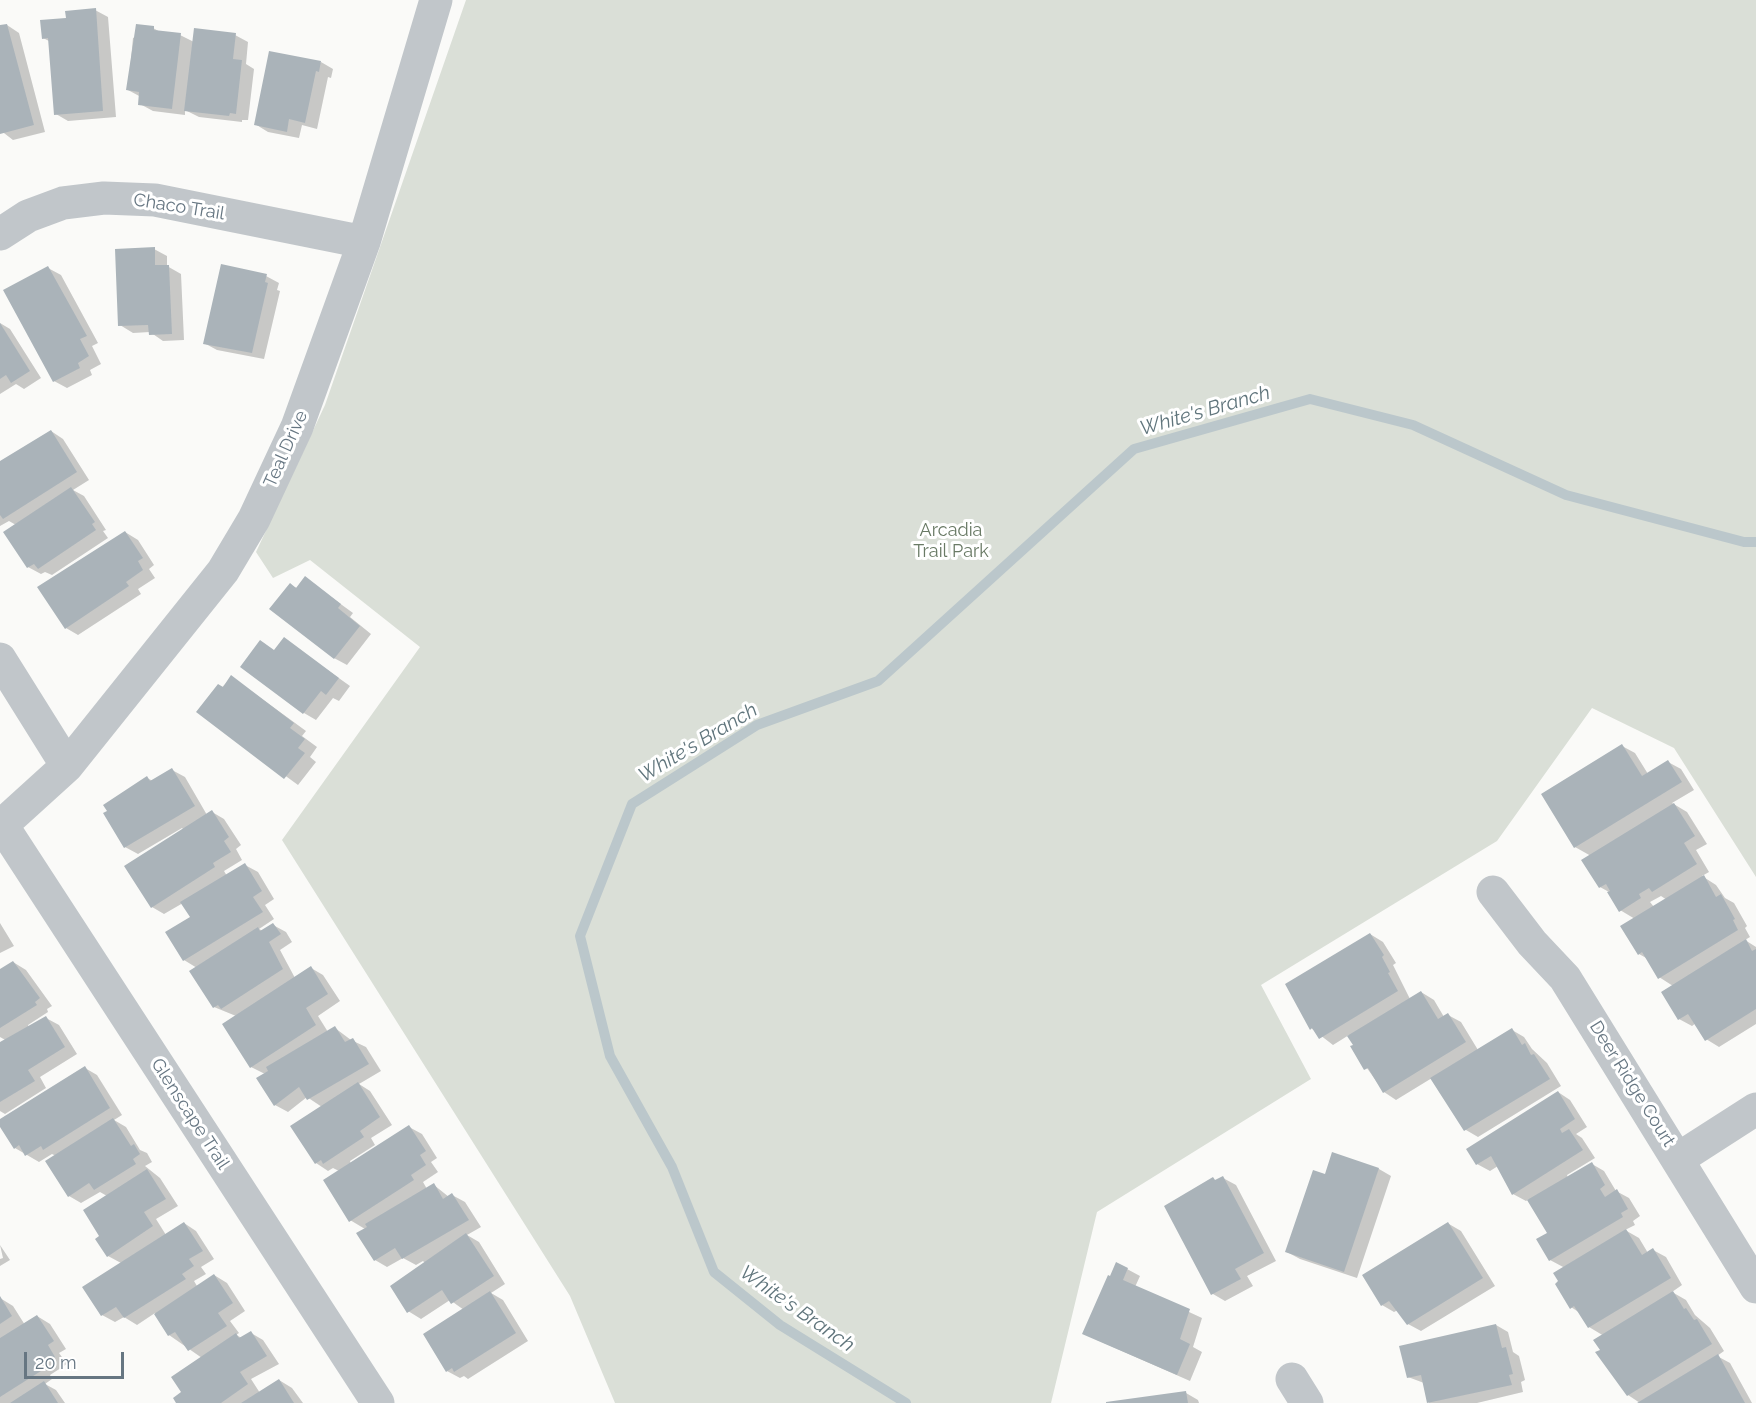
<!DOCTYPE html>
<html>
<head>
<meta charset="utf-8">
<style>
  body { margin:0 }
  #map { position:relative; width:1756px; height:1403px; overflow:hidden; background:#fafaf8; font-family:Raleway,sans-serif }
  canvas { display:block }
  .scale { position:absolute; left:24px; top:1352px; width:100px; height:27px; box-sizing:border-box; border:3px solid #667682; border-top:0; padding-left:8px; font-size:18px; line-height:21px; white-space:nowrap; color:#667682; -webkit-text-stroke:4px #fff; paint-order:stroke }
</style>
</head>
<body>
<div id="map">
<canvas width="1756" height="1403"></canvas>
<div class="scale">20 m</div>
</div>
<script>
const ctx = document.querySelector('canvas').getContext('2d');
ctx.lineJoin = 'round';
function fillPath(path, color) { ctx.fillStyle = color; ctx.fill(path, 'evenodd'); }
function trace(path, color, width, dash) { ctx.strokeStyle = color; ctx.lineWidth = width; ctx.lineCap = dash ? 'butt' : 'round'; ctx.setLineDash(dash || []); ctx.stroke(path); }
function drawText(font, color, halo, rows, align = 'center') {
  ctx.font = font + ' Raleway,sans-serif'; ctx.lineWidth = 6; ctx.setLineDash([]); ctx.textBaseline = 'middle'; ctx.strokeStyle = halo; ctx.fillStyle = color; for (const [text, x, y, turn = 0] of rows) {
    ctx.save(); ctx.translate(x, y); ctx.rotate((+turn || 0) * Math.PI / 180); ctx.textAlign = isNaN(turn) ? turn : align; if (halo) ctx.strokeText(text, 0, 0); ctx.fillText(text, 0, 0); ctx.restore();
  }
}
const green = new Path2D(`
  M466,0H1756V877L1674,748L1592,708L1497,841L1261,985L1311,1079L1097,1212L1051,1403H615L570,1296L282,840L420,647L310,560L273,578L256,552L325,405Z`);
const shadow = new Path2D(`
  M95,10L108,17L116,117L68,121L56,114L49,41L43,38L67,20Z
  M7,25L19,33L45,132L13,140L0,130V27Z
  M153,28L162,33L180,35L194,42L235,35L248,42L246,64L254,69L248,120H242V122L199,117L185,110V115L153,111L140,104L141,97L128,90L133,38Z
  M321,62L333,69L331,78L328,77L317,129L302,125L299,138L268,132L255,124Z
  M154,249L167,256V266L181,274L184,340L163,341L150,332L133,333L120,325Z
  M48,268L61,275L98,343L92,346L101,364L90,370L92,375L67,388L54,381Z
  M266,276L279,283L277,290L280,291L264,359L217,350L204,343Z
  M0,323L10,329L41,378L24,389L16,384L0,394Z
  M51,431L63,439L89,480L73,490L84,496L106,530L103,531L108,538L52,575L45,572L41,574L28,567L16,525L9,521L0,526V463Z
  M125,532L138,540L154,565L149,569L155,578L138,589L141,594L78,635L66,628Z
  M305,578L353,613L350,617L371,634L347,665L334,658L290,585L297,588Z
  M284,639L350,686L339,701L333,698L316,720L304,713Z
  M232,677L306,731L302,736L317,747L310,757L316,762L298,785L198,712Z
  M1622,746L1635,753L1648,774L1668,762L1681,769L1694,790L1672,803L1687,812L1707,844L1696,850L1709,872L1702,876L1716,885L1725,898L1734,903L1747,926L1745,928L1750,937L1745,940L1756,947V1024L1719,1047L1706,1039L1696,1023L1692,1026L1679,1019L1673,986L1659,977L1648,959L1639,954L1635,919L1620,910L1609,892L1600,887L1591,856L1575,847ZM1661,896L1667,900L1654,907L1650,902Z
  M172,770L185,777L207,815L212,812L224,819L241,845L236,849L242,860L224,871L227,876L245,865L258,872L274,899L265,905L274,919L259,929L263,931L273,925L286,932L292,942L280,950L295,978L311,968L323,975L340,1001L318,1016L328,1032L335,1028L351,1040L366,1047L381,1071L359,1084L370,1091L392,1125L371,1138L375,1145L350,1161L351,1164L409,1127L422,1134L437,1158L431,1162L438,1172L423,1182L427,1189L434,1185L449,1197L452,1195L465,1202L481,1227L467,1235L479,1242L505,1284L491,1293L503,1300L528,1341L468,1379L464,1376L460,1378L447,1371L464,1310L450,1300L421,1319L408,1311L425,1263L423,1261L416,1265L403,1258L387,1267L375,1260L365,1229L350,1220L339,1171L333,1168L328,1171L316,1163L322,1107L307,1097L288,1112L275,1105L265,1074L251,1067L236,1016L214,1007L197,968L184,960L192,917L183,903L164,914L152,907L184,830L182,828L138,854L125,847L147,778L153,781Z
  M0,923L14,946L0,953Z
  M1370,934L1383,942L1396,963L1393,965L1410,999L1421,992L1434,1000L1444,1017L1448,1015L1461,1022L1478,1050L1512,1030L1524,1037L1532,1049L1547,1063L1561,1086L1478,1137L1466,1130L1432,1078L1396,1100L1384,1092L1352,1047L1355,1046L1349,1035L1333,1045L1311,1028Z
  M13,962L26,970L52,1006L47,1009L48,1012L28,1025L29,1028L46,1018L59,1025L77,1054L40,1077L46,1088L5,1114L0,1111V1045L7,1041L0,1037V971Z
  M85,1068L97,1075L122,1115L114,1120L126,1127L140,1150L147,1153L152,1162L145,1166L160,1178L178,1206L156,1219L166,1235L184,1223L196,1231L214,1259L201,1267L206,1274L194,1281L197,1286L214,1275L227,1283L245,1311L230,1321L239,1333L236,1335L242,1338L251,1333L263,1340L279,1364L251,1379L260,1393L279,1380L292,1388L303,1403H178L202,1358L169,1335L155,1313L137,1325L124,1317L115,1322L102,1315L121,1263L108,1256L102,1237L107,1196L100,1192L81,1203L69,1196L56,1156L52,1154L39,1162L15,1148L0,1124V1121Z
  M1558,1092L1570,1100L1587,1127L1576,1134L1582,1138L1595,1158L1567,1175L1568,1178L1592,1164L1604,1171L1616,1191L1629,1198L1640,1216L1633,1221L1635,1225L1625,1230L1639,1238L1648,1253L1653,1250L1666,1257L1682,1285L1672,1292L1686,1300L1695,1315L1710,1328L1724,1351L1717,1356L1730,1363L1752,1403H1640L1628,1395L1602,1351L1604,1336L1589,1327L1580,1313L1571,1307L1565,1268L1550,1260L1549,1233L1529,1199L1526,1201L1513,1194L1498,1166L1490,1171L1477,1164Z
  M1333,1154L1379,1169L1391,1176L1357,1278L1300,1259L1287,1252L1326,1175Z
  M1223,1178L1236,1185L1276,1261L1247,1276L1253,1286L1225,1301L1213,1294L1217,1181Z
  M1449,1224L1461,1231L1495,1286L1421,1331L1408,1324L1398,1310L1394,1312L1382,1305Z
  M0,1245L10,1260L0,1266V1259L3,1258Z
  M1127,1269L1140,1276L1135,1287L1202,1318L1193,1347L1202,1352L1190,1381L1097,1340L1111,1277Z
  M0,1298L13,1306L25,1325L37,1316L50,1324L66,1349L59,1353L67,1364L50,1375L52,1379L45,1384L56,1390L65,1403H0Z
  M1496,1325L1508,1332L1513,1352L1519,1356L1525,1380L1521,1382L1523,1392L1477,1403H1429L1424,1383L1408,1377Z
  M1186,1393L1198,1400L1199,1403H1107Z`);
const stream = new Path2D(`
  M906,1403L780,1325L714,1272L672,1167L610,1056L580,936L632,804L757,725L878,681L1134,449L1310,399L1413,425L1566,495L1744,542H1756`);
const building = new Path2D(`
  M96,8L103,111L54,115L48,38L42,39L40,20L66,18L65,11Z
  M7,24L34,125L0,134V25Z
  M136,24L154,26V30L181,33L172,109L138,105L139,92L126,90Z
  M194,28L236,33L233,59L242,60L236,114L230,113L229,116L184,111Z
  M269,51L321,61L319,72L316,71L305,123L289,119L287,132L254,125Z
  M155,247V265H169L172,334L149,335L148,325L118,326L115,249Z
  M221,264L267,274L265,282L268,283L252,353L203,344Z
  M48,266L87,336L80,339L89,356L78,363L80,368L53,382L3,290Z
  M0,323L30,371L11,383L6,375L0,379Z
  M51,430L77,472L3,519L0,515V461Z
  M71,487L95,522L92,524L96,530L38,569L34,564L27,568L3,532Z
  M125,531L143,558L138,561L143,570L126,582L129,586L65,629L37,587Z
  M305,576L341,604L338,608L360,626L334,659L269,609L290,583L296,588Z
  M284,637L339,678L326,695L321,691L303,714L240,667L260,640L274,650Z
  M231,675L294,723L290,728L305,739L298,748L305,753L284,779L196,712L218,684L223,687Z
  M1622,744L1642,776L1668,760L1682,782L1574,848L1541,794Z
  M172,768L195,806L124,848L103,813L107,811L103,805L147,776L150,781Z
  M1674,803L1695,836L1684,843L1697,864L1652,892L1649,888L1639,894L1641,898L1619,912L1607,892L1610,891L1606,884L1599,888L1581,860Z
  M212,810L229,837L224,841L231,852L213,863L215,867L151,908L124,866Z
  M245,863L262,891L253,897L263,912L183,961L165,932L190,917L180,902Z
  M1704,875L1716,897L1721,894L1735,919L1733,920L1738,930L1658,979L1642,952L1638,955L1620,926Z
  M273,923L281,934L269,942L283,969L221,1009L218,1005L213,1008L189,971L258,927L260,931Z
  M1370,933L1384,955L1382,957L1390,972L1388,973L1398,991L1319,1039L1312,1028L1310,1030L1285,984Z
  M1746,939L1752,951L1756,949V1009L1705,1041L1688,1014L1678,1020L1661,992Z
  M13,961L40,998L35,1002L37,1005L0,1028V969Z
  M311,966L328,994L306,1008L316,1025L250,1068L222,1024Z
  M1421,991L1438,1019L1448,1013L1466,1042L1383,1093L1368,1068L1364,1070L1350,1046L1353,1045L1347,1036Z
  M46,1016L65,1047L28,1070L35,1081L0,1102V1042Z
  M335,1026L345,1042L353,1038L369,1064L307,1100L299,1087L274,1106L256,1078L268,1071L266,1067Z
  M1512,1028L1522,1045L1525,1043L1531,1055L1534,1054L1550,1079L1464,1131L1430,1078Z
  M85,1066L110,1108L43,1150L41,1146L25,1156L19,1145L14,1149L0,1127V1119Z
  M358,1082L380,1117L360,1131L364,1137L323,1164L321,1160L315,1164L290,1126Z
  M1558,1091L1575,1119L1560,1129L1562,1133L1569,1129L1583,1150L1512,1195L1491,1156L1476,1165L1466,1149Z
  M113,1118L131,1146L134,1144L140,1154L133,1159L136,1164L94,1190L89,1183L68,1197L45,1161Z
  M409,1125L426,1151L420,1155L426,1165L411,1175L414,1180L349,1222L323,1180Z
  M1332,1152L1379,1168L1344,1272L1285,1252L1313,1170L1325,1174Z
  M1592,1162L1605,1185L1600,1189L1605,1197L1617,1189L1628,1209L1621,1213L1623,1217L1549,1261L1536,1239L1547,1233L1527,1200Z
  M147,1169L166,1199L144,1212L153,1226L107,1257L95,1239L99,1236L83,1210Z
  M1223,1176L1264,1253L1235,1269L1241,1279L1211,1295L1164,1206L1213,1177L1215,1180Z
  M434,1183L443,1199L452,1193L469,1220L402,1259L395,1248L374,1261L356,1233L367,1227L365,1224Z
  M184,1222L203,1251L189,1259L194,1266L182,1274L186,1279L124,1318L116,1307L101,1316L82,1287Z
  M1448,1222L1483,1278L1407,1325L1389,1301L1381,1306L1362,1275Z
  M1626,1229L1642,1255L1653,1248L1671,1278L1588,1328L1574,1306L1570,1309L1555,1284L1558,1281L1553,1273Z
  M466,1233L494,1276L451,1304L442,1290L407,1313L390,1286Z
  M1116,1262L1128,1268L1123,1280L1190,1309L1180,1339L1190,1344L1177,1375L1082,1334L1108,1275L1110,1276Z
  M214,1274L233,1303L218,1313L227,1326L188,1351L175,1332L168,1336L154,1314Z
  M490,1291L516,1333L454,1372L452,1368L446,1372L423,1334Z
  M1673,1291L1684,1309L1686,1308L1694,1320L1697,1319L1712,1344L1627,1396L1595,1352L1600,1350L1593,1340Z
  M0,1296L12,1316L0,1324Z
  M37,1315L54,1341L48,1345L55,1357L38,1367L41,1371L0,1397V1338Z
  M1496,1324L1502,1348L1506,1347L1513,1374L1509,1375L1512,1385L1427,1403L1421,1375L1407,1378L1399,1346Z
  M251,1331L267,1356L240,1372L248,1384L221,1403H176L173,1398L181,1392L171,1377L236,1333L239,1338Z
  M1718,1354L1745,1403H1637Z
  M279,1379L294,1403H241Z
  M44,1381L58,1403H10Z
  M1186,1391L1188,1403H1106V1402Z`);
const minor = new Path2D(`
  M0,234L28,216L63,203L104,198L155,200L364,242
  M0,659L67,766
  M0,822L378,1403
  M2,825L67,766L223,571L254,519L297,427L364,242L436,0
  M1493,892L1532,943L1565,978L1756,1287
  M1678,1159L1756,1109
  M1292,1379L1307,1403`);
const streetNames = [
  ["Chaco Trail",179,207,9],
  ["Teal Drive",286,449,-66],
  ["Deer Ridge Court",1632,1084,58],
  ["Glenscape Trail",190,1114,57]
];
const parkNames = [
  ["Arcadia",951,531],
  ["Trail Park",951,552]
];
const waterNames = [
  ["White's Branch",1205,411,-16],
  ["White's Branch",698,743,-31],
  ["White's Branch",797,1309,35]
];
fillPath(green, '#dadfd7');
fillPath(shadow, '#0003');
trace(stream, '#bbc7cb', 10);
fillPath(building, '#aab3b9');
trace(minor, '#c1c6ca', 33);
drawText('18px', '#667682', '#fff', streetNames);
drawText('18px', '#697a65', '#fff', parkNames);
drawText('italic 20px', '#60757c', '#fff', waterNames);
</script>
</body>
</html>
